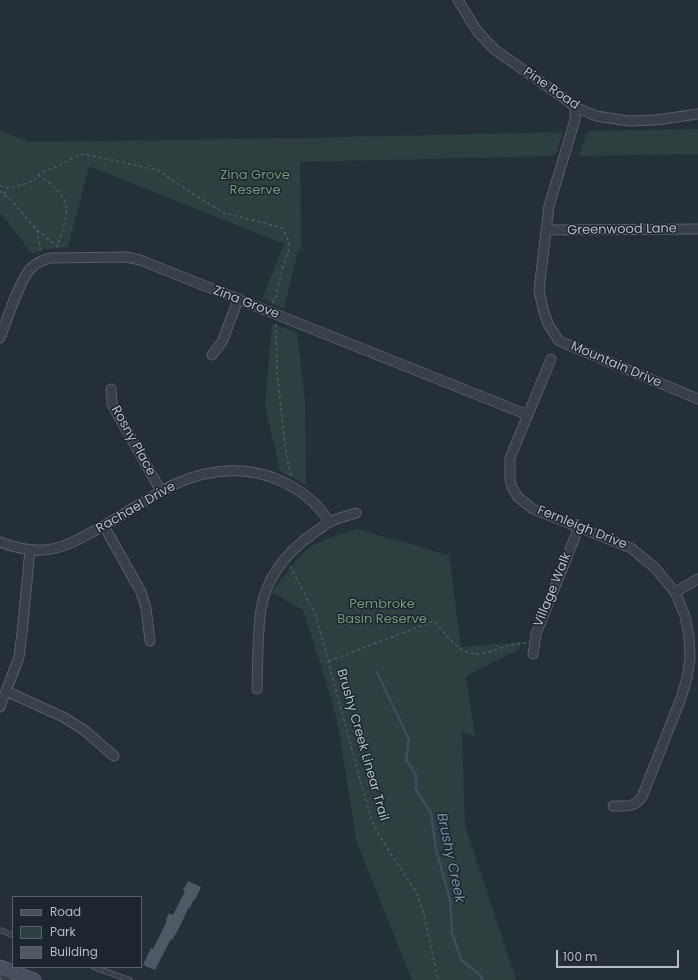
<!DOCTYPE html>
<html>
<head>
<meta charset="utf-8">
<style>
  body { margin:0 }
  #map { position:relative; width:698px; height:980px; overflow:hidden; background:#252f38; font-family:Poppins,sans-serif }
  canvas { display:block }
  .legend { position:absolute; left:12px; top:896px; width:130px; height:72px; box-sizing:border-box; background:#1d262e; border:1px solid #59626a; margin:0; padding:5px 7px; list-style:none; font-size:12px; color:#b4bcc5 }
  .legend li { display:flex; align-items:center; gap:8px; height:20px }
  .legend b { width:20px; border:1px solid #59626a }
  .scale { position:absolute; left:556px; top:950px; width:123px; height:18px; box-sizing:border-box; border:2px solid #b4bcc5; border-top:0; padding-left:5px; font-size:12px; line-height:14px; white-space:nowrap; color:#b4bcc5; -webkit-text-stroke:3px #1d262e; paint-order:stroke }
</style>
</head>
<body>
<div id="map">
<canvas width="698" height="980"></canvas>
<ul class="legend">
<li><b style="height:5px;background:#47505c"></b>Road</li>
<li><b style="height:11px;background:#2d403f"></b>Park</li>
<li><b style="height:11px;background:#4e5964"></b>Building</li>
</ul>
<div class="scale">100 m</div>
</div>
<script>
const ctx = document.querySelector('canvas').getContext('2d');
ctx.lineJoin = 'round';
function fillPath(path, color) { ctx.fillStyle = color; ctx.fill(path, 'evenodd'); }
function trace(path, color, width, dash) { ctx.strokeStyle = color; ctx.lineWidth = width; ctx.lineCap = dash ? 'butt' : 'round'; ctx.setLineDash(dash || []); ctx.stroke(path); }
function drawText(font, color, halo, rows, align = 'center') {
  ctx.font = font + ' Poppins,sans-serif'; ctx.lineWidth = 3; ctx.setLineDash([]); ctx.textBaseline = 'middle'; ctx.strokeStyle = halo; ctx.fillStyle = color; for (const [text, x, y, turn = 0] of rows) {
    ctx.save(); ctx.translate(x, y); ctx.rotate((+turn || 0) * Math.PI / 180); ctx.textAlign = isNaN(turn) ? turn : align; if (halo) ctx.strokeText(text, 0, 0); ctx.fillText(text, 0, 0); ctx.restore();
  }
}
const green = new Path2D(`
  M698,129V154L579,156L588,131Z
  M0,130L29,142L300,138L563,132L555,156L300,162L301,251L298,250L284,309L262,299L284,244L89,166L68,247L45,249L32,254L0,212Z
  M272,324L297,333L305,402L306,485L280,471L265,405Z
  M357,529L449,555L461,647L521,642L519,649L466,676L475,737L462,732L465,825L516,980H412L356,840L340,735L330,694L303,610L272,592C281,580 296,558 308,549C323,539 340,534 357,529Z`);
const stream = new Path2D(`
  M377,672L409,740L406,760L416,775V790L431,813L436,849L450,900L452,932L461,960L480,975L483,980`);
const building = new Path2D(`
  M188,881L201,887L195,900L194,899L190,908L189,907L177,932L172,940L171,939L155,970L143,965L151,948L153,949L167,921L166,920L169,913L173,915L185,891L183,890Z`);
const path = new Path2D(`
  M38,175C74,198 70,210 57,246
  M0,186H3L8,188L22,185L33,181L40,173L56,167L79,155L84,154L157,170L206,202L224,213L279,227L283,229L289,242V249L283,266L275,300L272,303
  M0,191L13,202L37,230L61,249
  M4,194L8,188
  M37,230L41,253
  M276,324L277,372L286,454L291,477
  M290,566L316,616L361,783L372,820L377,832L416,892L423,911L436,970L439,980
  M329,661L434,621C451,640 463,662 492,651C503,647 514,643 526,643`);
const service = new Path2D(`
  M0,930L13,935
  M93,967L130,980`);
const minor = new Path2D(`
  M458,0L477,31L495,50L564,98L575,107L596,116L629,121L656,120L698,114
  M575,107V120L549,206L539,290L543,309L548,324L559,341L698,399
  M546,228L554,230L698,229
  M0,338C7,320 19,281 31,268C36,263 43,260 50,258L126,257L140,260L528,415
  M212,355L222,342L238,300
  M551,359L510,458V480L512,487L517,496L524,502L533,509L631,548L655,568L675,592L685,616L689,636L690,658L687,678L681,698L642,797C634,808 625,806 613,806
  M111,389L112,404L161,491
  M104,526L141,592L146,608L150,641
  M0,542C18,549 37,553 56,548C69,545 80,539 92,532C116,520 137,505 160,492C195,471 240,463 279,480C299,489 318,503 329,522
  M675,592L698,579
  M533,654L536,634L579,527
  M257,689C258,663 257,636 261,610C266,576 288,551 315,532C320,529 325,524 330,522C338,518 347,516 356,513
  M6,691L63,717L84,730L114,756
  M0,707L19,657L22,633L30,550
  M5,980L9,970`);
const secondary = new Path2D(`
  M0,967L34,980`);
const streetNames = [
  ["Pine Road",551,89,34],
  ["Greenwood Lane",622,230,-1],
  ["Zina Grove",246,303,21],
  ["Mountain Drive",616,365,23],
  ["Rosny Place",133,441,61],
  ["Rachael Drive",136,508,-30],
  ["Fernleigh Drive",582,528,22],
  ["Village Walk",553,590,-68],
  ["Brushy Creek Linear Trail",362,745,74]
];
const parkNames = [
  ["Zina Grove",255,176],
  ["Reserve",255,191],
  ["Pembroke",382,605],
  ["Basin Reserve",382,620]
];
const waterNames = [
  ["Brushy Creek",450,858,78]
];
fillPath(green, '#2d403f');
trace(stream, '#3c4e60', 2.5);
fillPath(building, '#4e5964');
trace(service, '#565f67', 6);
trace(minor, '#565f67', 11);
trace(secondary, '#565f67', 15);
trace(path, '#4b5d5e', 1.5, [3, 3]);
trace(service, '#384149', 4.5);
trace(minor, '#384149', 9);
trace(secondary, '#47505c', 13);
drawText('13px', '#b4bcc5', '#1d262e', streetNames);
drawText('13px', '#74987a', '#1d262e', parkNames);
drawText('italic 14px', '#778ea5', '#1d262e', waterNames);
</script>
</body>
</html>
